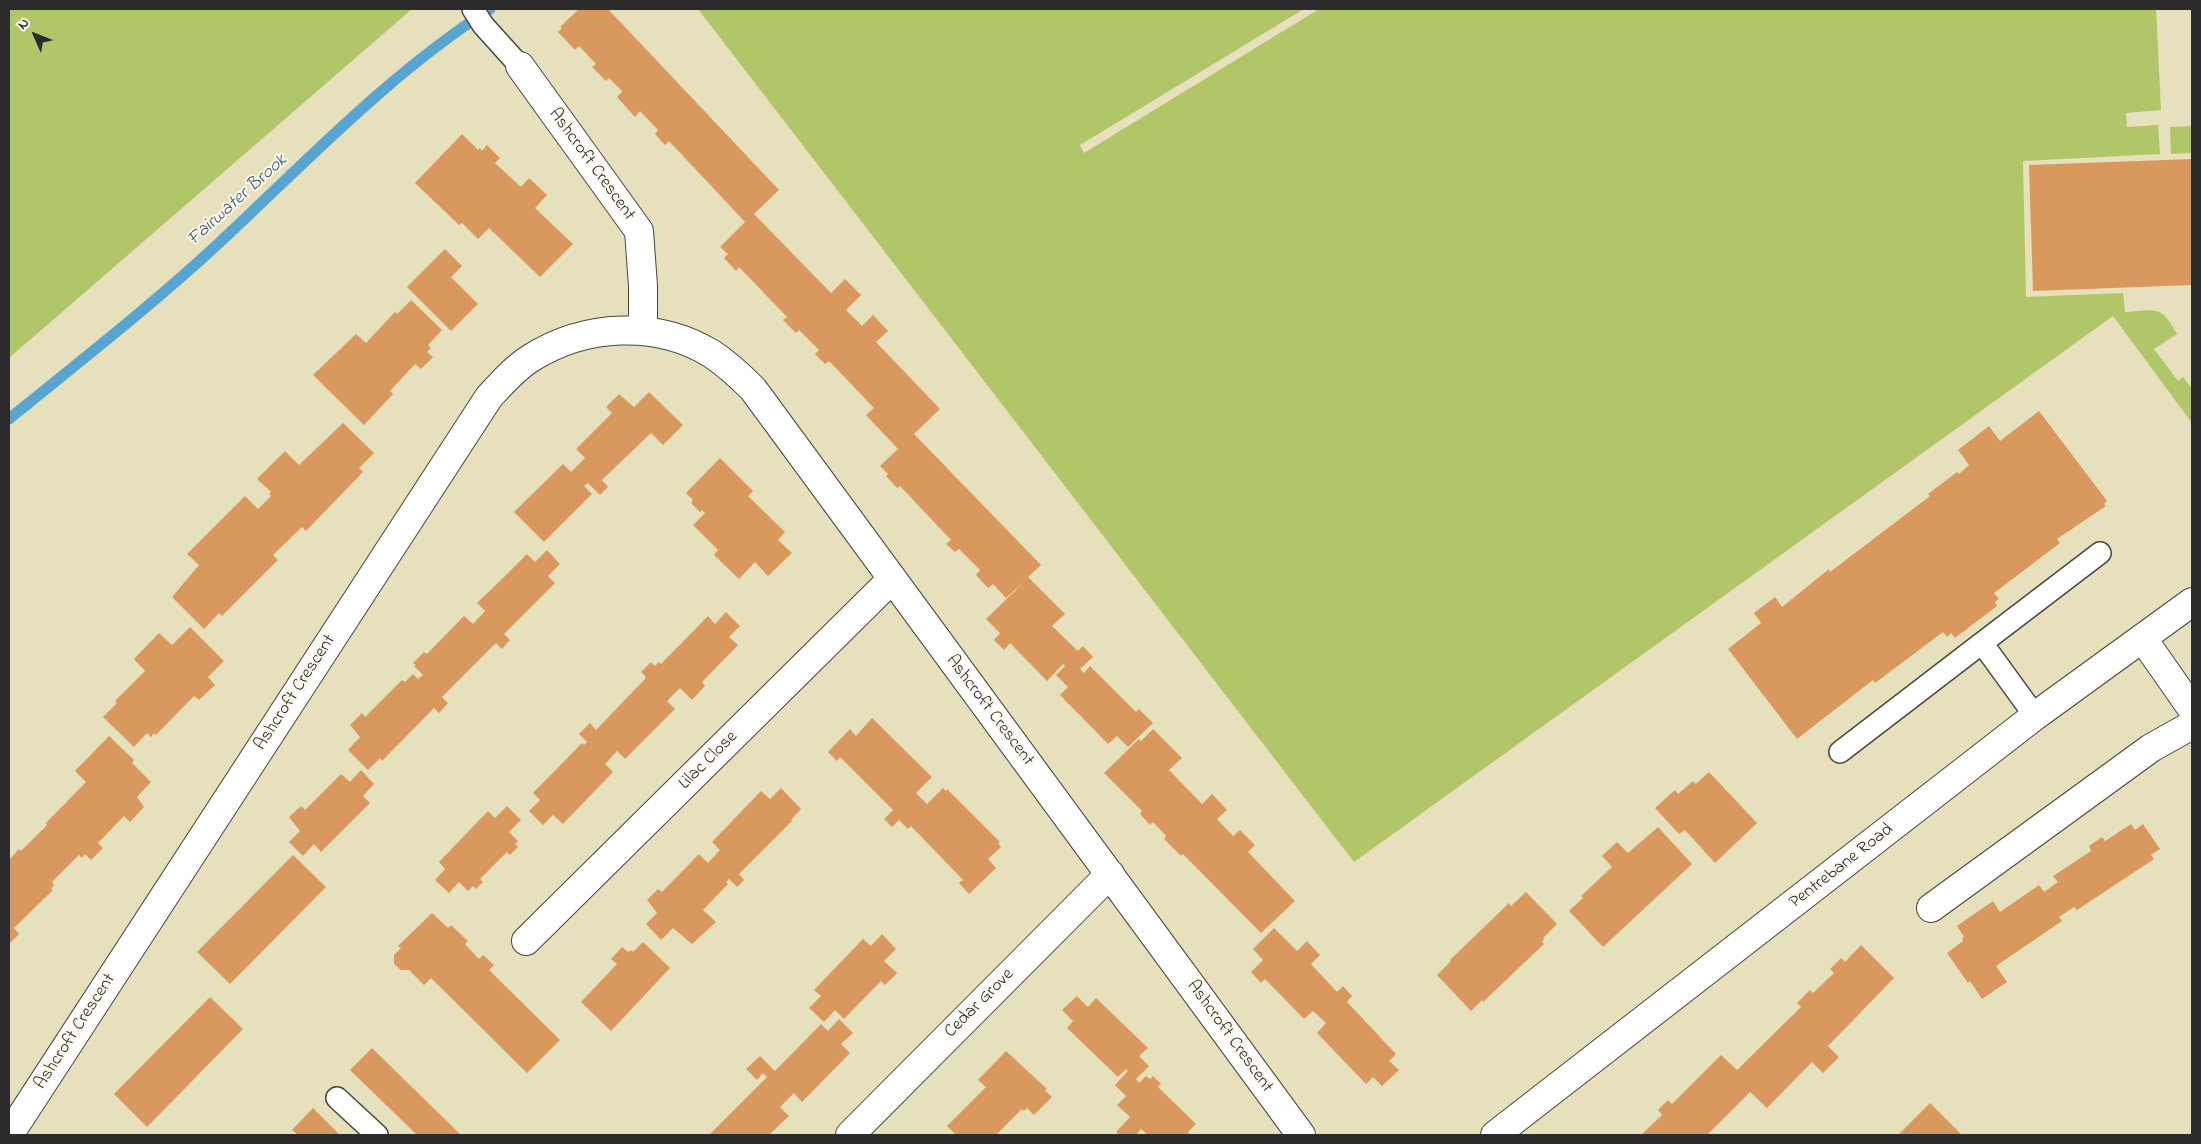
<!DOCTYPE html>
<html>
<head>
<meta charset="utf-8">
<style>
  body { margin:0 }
  #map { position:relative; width:2201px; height:1144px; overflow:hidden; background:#e7e0bc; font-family:"Indie Flower",sans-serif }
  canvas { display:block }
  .frame { position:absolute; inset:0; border:10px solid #2b2b2b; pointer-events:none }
  .north { position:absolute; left:10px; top:10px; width:50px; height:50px; -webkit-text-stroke:4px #fbf7ec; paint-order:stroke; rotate:314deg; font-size:14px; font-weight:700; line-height:20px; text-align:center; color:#2b2b2b }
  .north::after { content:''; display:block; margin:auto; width:18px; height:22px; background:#2b2b2b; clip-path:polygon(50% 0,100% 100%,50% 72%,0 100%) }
</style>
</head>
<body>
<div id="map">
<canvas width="2201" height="1144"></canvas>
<div class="frame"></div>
<div class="north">N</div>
</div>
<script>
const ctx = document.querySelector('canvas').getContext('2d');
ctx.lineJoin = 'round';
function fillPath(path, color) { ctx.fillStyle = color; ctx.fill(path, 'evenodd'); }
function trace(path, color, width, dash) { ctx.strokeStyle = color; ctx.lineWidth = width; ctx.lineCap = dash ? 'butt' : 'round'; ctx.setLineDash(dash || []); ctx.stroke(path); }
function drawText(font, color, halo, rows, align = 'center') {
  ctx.font = font + ' "Indie Flower",sans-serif'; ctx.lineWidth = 4; ctx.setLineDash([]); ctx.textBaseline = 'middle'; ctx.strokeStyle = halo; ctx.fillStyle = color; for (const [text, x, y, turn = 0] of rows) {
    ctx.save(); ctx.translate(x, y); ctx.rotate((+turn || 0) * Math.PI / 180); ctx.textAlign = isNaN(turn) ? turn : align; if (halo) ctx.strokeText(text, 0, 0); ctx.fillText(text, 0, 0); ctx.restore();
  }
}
const green = new Path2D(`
  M9,9H412L9,358Z
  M698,9H1304L1080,145L1084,153L1319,9H2156L2161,110L2126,113L2127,127L2158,125L2160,154L2023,161L2026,297L2123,293L2125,312C2155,310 2161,304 2177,334L2154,349L2178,381L2183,377L2192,389V423L2113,316L1354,862Z
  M2192,126V153L2171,154L2170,127Z`);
const stream = new Path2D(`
  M9,419C79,362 151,306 218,244C305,163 389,74 490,9`);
const building = new Path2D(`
  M579,9H608L779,190L754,214L831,293L845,279L861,295L846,310L862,326L873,315L888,331L876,342L940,409L914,434L1041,565L1028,577L1065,614L1052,626L1078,651L1083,646L1093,657L1080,669L1084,673L1090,666L1136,712L1139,709L1153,723L1128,747L1117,736L1108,744L1060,695L1068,687L1056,675L1065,666L1063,664L1047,681L1010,643L1004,650L994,640L1000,633L986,619L1026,580L1006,598L993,584L988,588L976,575L980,570L959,549L955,552L946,544L951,540L900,486L897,488L886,476L888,474L880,466L898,449L866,415L874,408L829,361L825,364L815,354L819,350L799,330L796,333L783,320L787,317L739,267L736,271L724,258L728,254L720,247L745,222L669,141L665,145L655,134L658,130L640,111L635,117L617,97L622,92L621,90L609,78L606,81L592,67L596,64L579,46L575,50L558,32L562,28L560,27Z
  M462,134L478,150L480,148L482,151L487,145L500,158L495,163L521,187L529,178L547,195L535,208L573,244L540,277L489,228L478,239L462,223L459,225L415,183Z
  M2192,159V285L2033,291L2029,165Z
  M445,249L462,266L451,277L478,304L451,331L407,287Z
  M411,300L442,330L428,345L431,348L427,352L433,357L421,369L415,364L390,391L393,394L364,425L313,375L356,334L366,343L395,312L397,314Z
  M649,392L683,425L663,445L651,433L602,480L608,487L600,495L588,483L584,486L592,494L544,542L514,512L563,464L571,472L585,458L576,449L612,413L606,407L619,394L634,407Z
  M2039,411L2107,501L2104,504L2106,506L2057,539L2060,543L1994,593L1999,599L1995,602L1997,606L1955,638L1951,633L1947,637L1943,632L1875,683L1873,680L1797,739L1728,649L1761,623L1754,613L1775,597L1782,607L1829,569L1830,572L1930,496L1928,494L1957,472L1959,474L1969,465L1958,450L1989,426L2000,441Z
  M343,423L374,453L359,468L363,472L306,531L302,527L273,555L278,560L222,616L219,613L204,629L172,597L199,565L187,554L245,496L258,509L271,496L269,494L271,492L257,479L285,451L299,465Z
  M720,458L753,491L748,496L785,532L778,540L792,553L768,576L755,562L739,579L714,555L718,550L693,525L705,513L702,510L700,512L691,503L693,500L686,493Z
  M547,550L560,564L548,576L555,583L504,634L510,640L502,649L496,643L442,697L448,703L439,713L434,708L382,761L380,758L368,770L348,750L360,737L350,725L362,713L365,717L402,680L405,682L413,674L418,679L423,675L414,666L416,665L413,663L424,652L427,654L464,616L473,624L485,611L477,603L503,578L527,554L535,562Z
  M726,612L740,626L729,637L738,645L702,682L705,686L692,700L680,688L667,701L675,709L625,759L617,751L605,764L613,772L587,799L563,824L553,815L543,825L529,811L540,800L533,793L582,743L584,745L587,742L579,734L590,723L596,730L644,680L646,677L641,672L651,662L655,666L659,662L661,664L708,616L715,624Z
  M190,627L224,661L208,677L215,685L199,700L194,696L156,735L154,733L151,737L147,733L134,747L103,717L117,703L115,701L145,671L134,659L159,633L172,645Z
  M872,718L932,777L916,793L927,804L943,788L946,791L947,789L1000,842L998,843L1001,847L988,859L996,868L969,894L959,883L963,880L911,826L908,829L899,820L892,827L884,819L893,810L840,757L837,761L828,752L850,729L856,736Z
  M1153,729L1182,758L1169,770L1171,772L1202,804L1212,794L1227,810L1217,819L1233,836L1240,830L1255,845L1248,852L1295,901L1261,933L1183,854L1181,856L1164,839L1166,836L1153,822L1150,825L1140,814L1142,811L1104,773L1139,739L1141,741Z
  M109,736L134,760L132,763L151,782L137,797L144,807L130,822L124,816L98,843L103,848L91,860L85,854L82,858L79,855L52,882L54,885L51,889L53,890L14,928L19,934L9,944V860L19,849L21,851L47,825L46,823L86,782L75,771Z
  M361,770L374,784L363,796L370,803L321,852L314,844L303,856L289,842L300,831L289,817L301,806L305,810L341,774L350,782Z
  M1709,772L1757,823L1715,863L1685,830L1679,834L1655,808L1675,790L1678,794L1693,781L1696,784Z
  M781,788L801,809L791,820L792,821L739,874L744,880L737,887L729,879L726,882L728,884L703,910L716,922L692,944L673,928L661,940L646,924L657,913L647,900L658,889L662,892L699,854L708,863L720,850L712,842L761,791L770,799Z
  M507,806L521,820L509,832L518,841L515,844L518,847L510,855L507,852L480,879L483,882L476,889L473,886L468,891L459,882L449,893L435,880L445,869L439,862L488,811L495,818Z
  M2131,824L2135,830L2143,824L2160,849L2151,855L2154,859L2077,910L2074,907L2059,917L2062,921L1996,966L2007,982L1982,999L1970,981L1968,983L1947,953L1963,941L1962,938L1964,937L1957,926L1993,901L2000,912L2039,885L2044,892L2058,882L2053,876L2091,851L2089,846L2102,837L2105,841Z
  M1658,827L1692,864L1603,947L1569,911L1583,898L1581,896L1612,867L1602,856L1617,842L1628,853Z
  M293,855L326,887L230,984L197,952Z
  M1526,892L1557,924L1543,938L1544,939L1542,942L1544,944L1483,1002L1482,1000L1471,1011L1437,975L1451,961L1450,960L1509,903L1511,906Z
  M432,913L448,928L451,925L468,941L465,944L479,959L483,955L494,965L489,970L560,1040L527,1073L431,978L424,985L409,970H401L394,964V955L401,948L398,946Z
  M1274,928L1297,951L1307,941L1320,955L1311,964L1337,992L1343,986L1352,996L1347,1002L1396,1054L1389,1061L1399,1070L1382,1086L1373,1077L1366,1084L1317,1033L1326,1023L1313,1011L1304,1019L1265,979L1261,983L1251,972L1263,960L1253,949Z
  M882,934L896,949L884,961L897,973L885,985L881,981L844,1019L835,1010L824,1022L809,1008L821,996L814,990L863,939L871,946Z
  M643,942L670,968L611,1031L581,1002L617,964L611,959L622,947L628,952L631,950L633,952Z
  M1861,945L1894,978L1828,1046L1839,1057L1823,1073L1812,1062L1767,1108L1750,1092L1707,1135H1641L1662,1115L1658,1110L1668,1100L1672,1104L1721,1055L1737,1070L1801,1007L1797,1003L1810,990L1813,993L1834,973L1830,969L1841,958L1845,962Z
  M1077,996L1088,1007L1096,998L1148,1048L1139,1056L1149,1066L1136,1079L1139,1083L1146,1076L1150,1079L1153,1076L1161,1084L1158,1087L1196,1124L1188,1132L1190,1135H1148L1141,1129L1136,1135H1120L1116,1132L1130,1117L1117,1105L1126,1096L1115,1085L1128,1071L1126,1069L1118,1077L1067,1028L1073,1021L1062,1010Z
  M210,997L243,1029L147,1127L114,1094Z
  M839,1019L853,1033L841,1044L850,1053L802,1102L794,1093L780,1107L789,1116L769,1135H709L767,1077L763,1073L757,1080L746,1069L760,1056L775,1071L821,1024L828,1031Z
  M372,1048L461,1135H417L350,1070Z
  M1006,1051L1047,1089L1045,1090L1052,1097L1034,1115L1027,1108L1024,1111L1022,1109L996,1135H956L947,1126L986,1087L978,1080Z
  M1930,1103L1962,1135H1898Z
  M313,1108L340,1135H298L292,1130Z`);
const lane = new Path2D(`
  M473,9L483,25L520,66
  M1982,643L2100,553
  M1840,752L1982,643L2035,716
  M337,1098L377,1135`);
const street = new Path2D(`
  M520,66L639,231L643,286V331
  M2143,639L2192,709
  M1931,908L2151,748L2192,725
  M526,941L891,580
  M9,1135L489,397C502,383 515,368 531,358C585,324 657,320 712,354C727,364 740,376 753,389L1301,1135
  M850,1135L1110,874
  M1495,1135L2035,716L2192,602`);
const streetNames = [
  ["Ashcroft Crescent",591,165,54],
  ["Ashcroft Crescent",296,693,-57],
  ["Ashcroft Crescent",989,711,53],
  ["Lilac Close",709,761,-45],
  ["Pentrebane Road",1842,867,-38],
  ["Cedar Grove",980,1004,-45],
  ["Ashcroft Crescent",76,1032,-57],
  ["Ashcroft Crescent",1229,1037,54]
];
const waterNames = [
  ["Fairwater Brook",238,201,-42]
];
fillPath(green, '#b1c569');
trace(stream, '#58a5d1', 11);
fillPath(building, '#d9995e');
trace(lane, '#474641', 24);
trace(street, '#474641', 30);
trace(lane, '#fff', 21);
trace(street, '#fff', 28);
drawText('18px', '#2b2b2b', '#fbf7ec', streetNames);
drawText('italic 19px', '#3d5c6d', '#fbf7ec', waterNames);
</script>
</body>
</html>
